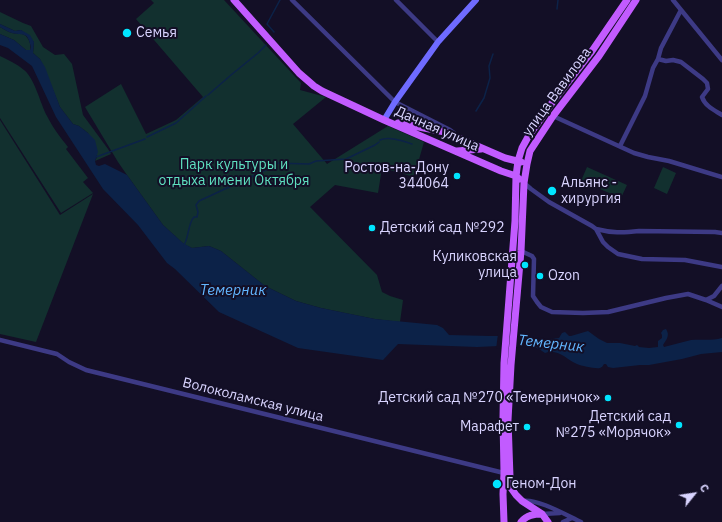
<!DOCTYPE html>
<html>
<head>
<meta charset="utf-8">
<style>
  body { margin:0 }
  #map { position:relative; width:722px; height:522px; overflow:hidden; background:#130f26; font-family:"IBM Plex Sans",sans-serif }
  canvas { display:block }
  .north { position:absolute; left:674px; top:474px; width:40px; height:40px; -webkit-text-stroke:3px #130f26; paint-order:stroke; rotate:60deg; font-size:11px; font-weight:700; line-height:16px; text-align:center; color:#d9d4ff }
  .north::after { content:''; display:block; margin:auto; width:14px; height:18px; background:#d9d4ff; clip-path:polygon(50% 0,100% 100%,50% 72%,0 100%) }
</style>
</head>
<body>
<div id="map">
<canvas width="722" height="522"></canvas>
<div class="north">С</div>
</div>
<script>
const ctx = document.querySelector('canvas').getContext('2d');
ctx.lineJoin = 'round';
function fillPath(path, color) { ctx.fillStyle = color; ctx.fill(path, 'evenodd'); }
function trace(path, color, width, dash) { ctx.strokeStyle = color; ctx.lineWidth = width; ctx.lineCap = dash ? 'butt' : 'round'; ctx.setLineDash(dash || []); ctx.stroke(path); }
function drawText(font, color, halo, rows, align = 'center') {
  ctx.font = font + ' "IBM Plex Sans",sans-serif'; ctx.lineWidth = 4; ctx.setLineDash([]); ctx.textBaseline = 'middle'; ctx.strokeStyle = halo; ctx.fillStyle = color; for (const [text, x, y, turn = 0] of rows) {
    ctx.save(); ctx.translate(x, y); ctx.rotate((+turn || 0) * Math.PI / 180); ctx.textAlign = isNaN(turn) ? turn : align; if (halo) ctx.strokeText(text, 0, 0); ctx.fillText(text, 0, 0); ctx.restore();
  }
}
const green = new Path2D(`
  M151,0H224L301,83L300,90L326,97L293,124L327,164L388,126L424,142L414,177L382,168L378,193L335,185L310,207L377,275L382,292L390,296L403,300L400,322L375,319L350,314L321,308L296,301L265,286L221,251L209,246L192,248L185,245L163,225L127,175L118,162L85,107L121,84L146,134L176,120L203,97L136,19L154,3Z
  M0,12L23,23L31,26L43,47L55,55L64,54L72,64L83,115L108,149L111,154L95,161L97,157L88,133L79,126L73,124L60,107L40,59L33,53L34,42L21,30L15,31L0,24Z
  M0,27C4,29 8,32 12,33C15,34 19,33 22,34C28,35 32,45 30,50H26L14,40L0,34Z
  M0,56C8,60 17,64 24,70C35,79 40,103 47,116C53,128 60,137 68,147L66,149L88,178L83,182L93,193L61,213L0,118Z
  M0,120L60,215L93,194L36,342L0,334Z
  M587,167L627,185L621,198L581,181Z
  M663,167L676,173L667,194L654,188Z`);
const water = new Path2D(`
  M0,24L15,31L21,30L30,35L34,42L33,53L40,59L45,67L60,107L73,124L79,126L88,133L95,140L98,152L95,161L96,165L99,166L105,164L127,175L163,225L183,243L192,248L209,246L221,251L265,286L296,301L321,308L375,319L437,325L443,328L449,335L490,336H520L526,335L533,338L545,340L559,338L562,333L565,332L569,336H571L588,331L599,339L607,343H620L635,346L637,345L639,347L649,348L658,347V341L662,338V335L661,333L663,330L666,329C670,335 667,339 663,345L664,347C673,345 682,342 691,340C702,339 711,341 722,338V352L701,354L682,359L649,365H640L613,368L608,367L606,364H604C603,366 602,367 600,368C595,369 582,366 577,364C567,360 558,348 545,353L539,349L531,346L529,343L526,342L521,345L477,347L398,344L383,360L298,348L219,312L175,269L167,263L138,225L103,189L56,117L32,66L8,48L0,45V34L14,40L26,50H30L31,47C27,31 25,36 12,33C8,32 4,29 0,27Z`);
const pier = new Path2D(`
  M498,334H521L520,347L496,349Z`);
const stream = new Path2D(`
  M557,9L558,0
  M274,32L267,24L280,0
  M208,95L231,75L258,53L266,45
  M476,111L484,98L490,78L489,66L493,54
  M147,137L176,123L206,96
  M380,140C389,136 403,141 412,144
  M96,157L145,139
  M271,166L273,163L309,164L316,161L346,159L375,145L379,142
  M184,245C189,237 188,223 194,217H197L198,212L196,205L199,201L268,169`);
const street = new Path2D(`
  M292,0L395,102L450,130L454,133
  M396,0L438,42
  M673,0L722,60
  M658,59L666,61L673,60L681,62L703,79L707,83L708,89L702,97C705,106 714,110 722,115
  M553,116L634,153L648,157L669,161L722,177
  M620,146L645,96L653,68L658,59L661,48L681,10
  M524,183L531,189L549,202L592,226L596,229L603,242L608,247L618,254L642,259L685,260L722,267
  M596,229C612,233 622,233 639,231L715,232L722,233
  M521,251L532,256L534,259L533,296L537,302L541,307L552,312L583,313L608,312L666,298L688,294L706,300L714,296L722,286
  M706,300L722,307
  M0,340L57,354L69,362L86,370L504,473
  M522,501C537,498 566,515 581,522
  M542,514L560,513
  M563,522L572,518`);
const secondary = new Path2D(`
  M384,120L395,102L438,42L476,0`);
const primary = new Path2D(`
  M234,0L299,73L314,86L322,91L384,120L501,171L516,176L519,179
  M398,123L445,132L505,158L521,162
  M457,151L481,149
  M504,522L503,494L504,473L503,418L504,363L515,221L516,176L518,161L522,148L528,137L554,100L592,51L627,0
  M521,522C527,515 534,514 542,514
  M548,522L542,514L522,501L516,495L511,488L510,477L508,420L511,365L521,251L524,183L527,164L530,151L553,116L599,56L636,0`);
const markers = [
  [127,33,5,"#00e5ff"],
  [457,176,4,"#00e5ff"],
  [552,191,5,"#00e5ff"],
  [372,228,4,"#00e5ff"],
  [525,265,4,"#00e5ff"],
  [540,276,4,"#00e5ff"],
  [608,398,4,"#00e5ff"],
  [679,425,4,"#00e5ff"],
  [527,427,4,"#00e5ff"],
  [497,484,5,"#00e5ff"]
];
const poiNames = [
  ["Семья",136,33],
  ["Ростов-на-Дону",449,168,"right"],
  ["344064",449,184,"right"],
  ["Альянс -",561,183],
  ["хирургия",561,199],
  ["Детский сад №292",380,228],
  ["Куликовская",517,257,"right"],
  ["улица",517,273,"right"],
  ["Ozon",548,276],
  ["Детский сад №270 «Темерничок»",600,398,"right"],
  ["Детский сад",671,417,"right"],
  ["№275 «Морячок»",671,433,"right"],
  ["Марафет",519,427,"right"],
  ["Геном-Дон",506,484]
];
const streetNames = [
  ["улица Вавилова",557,92,-54],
  ["Дачная улица",437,129,24],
  ["Волоколамская улица",253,400,14]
];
const parkNames = [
  ["Парк культуры и",234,165],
  ["отдыха имени Октября",234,181]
];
const waterNames = [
  ["Темерник",233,291],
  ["Темерник",551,344,6]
];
fillPath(green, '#12302f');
fillPath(water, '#0c2248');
fillPath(pier, '#130f26');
trace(stream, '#0c2248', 1.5);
trace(street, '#3d3a85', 4.5);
trace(secondary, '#6f6bff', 6);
trace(primary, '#c25bff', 7);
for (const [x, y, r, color] of markers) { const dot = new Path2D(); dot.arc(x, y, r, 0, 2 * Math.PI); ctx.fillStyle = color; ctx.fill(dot); trace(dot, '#130f26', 1.5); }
drawText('14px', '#d9d4ff', '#130f26', poiNames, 'left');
drawText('14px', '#d9d4ff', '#130f26', streetNames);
drawText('14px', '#5fe0c0', '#130f26', parkNames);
drawText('italic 15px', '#62b6ff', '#130f26', waterNames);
</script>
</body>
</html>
